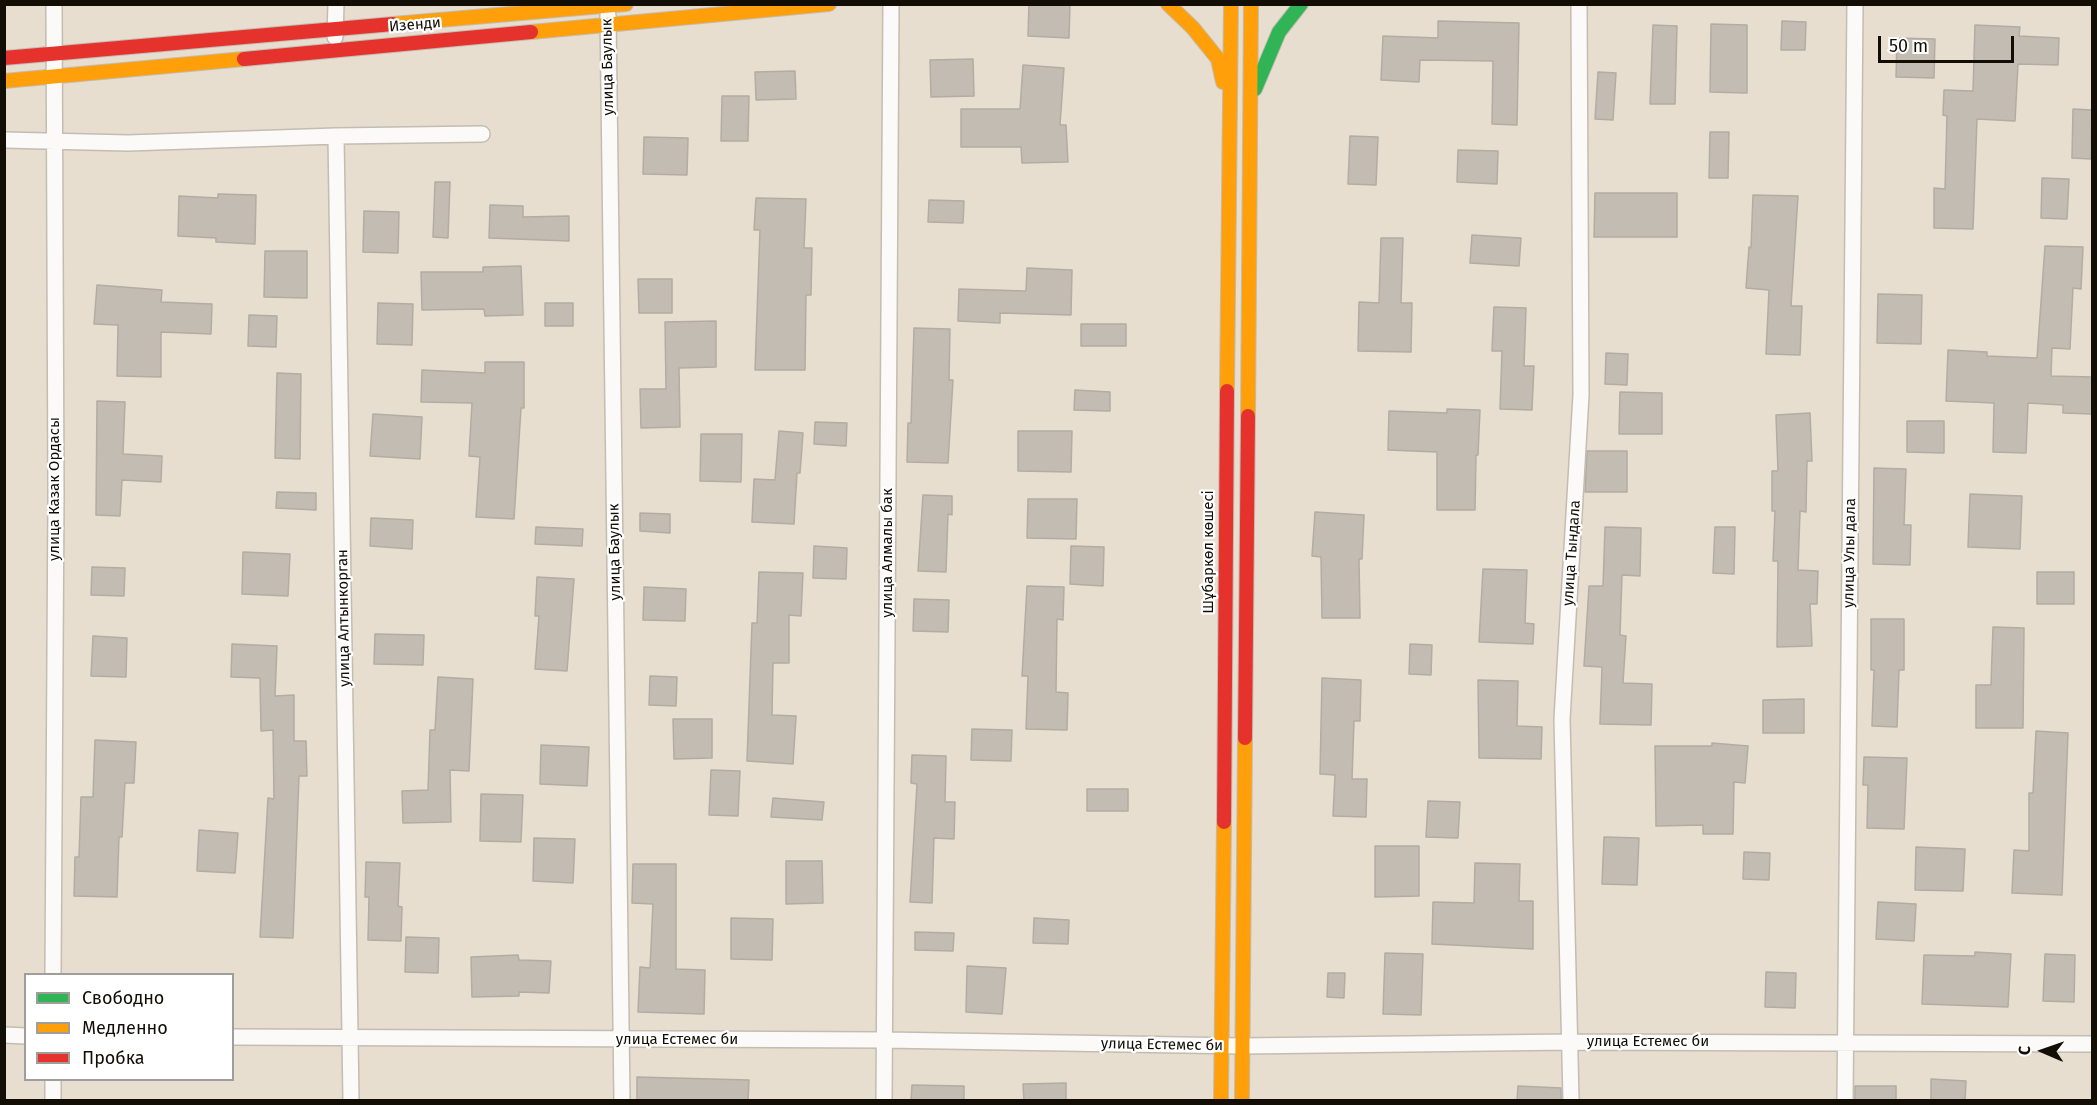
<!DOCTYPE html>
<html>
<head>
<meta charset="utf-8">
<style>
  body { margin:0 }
  #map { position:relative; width:2097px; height:1105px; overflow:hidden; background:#e7ded0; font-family:"Fira Sans",sans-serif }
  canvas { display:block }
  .frame { position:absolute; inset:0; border:6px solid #120d05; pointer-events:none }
  .legend { position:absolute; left:24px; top:973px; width:210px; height:108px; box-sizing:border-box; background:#fff; border:2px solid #a09e9b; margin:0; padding:8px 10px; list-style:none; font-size:18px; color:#120d05 }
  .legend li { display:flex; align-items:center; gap:12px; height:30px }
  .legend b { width:30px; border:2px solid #a09e9b }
  .north { position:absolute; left:2013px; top:1021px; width:60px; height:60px; -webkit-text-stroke:4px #fff; paint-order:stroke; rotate:272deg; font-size:16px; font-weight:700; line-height:24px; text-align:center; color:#120d05 }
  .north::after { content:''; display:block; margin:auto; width:21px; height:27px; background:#120d05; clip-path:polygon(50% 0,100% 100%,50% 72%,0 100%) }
  .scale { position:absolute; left:1878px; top:36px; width:136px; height:27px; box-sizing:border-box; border:3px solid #120d05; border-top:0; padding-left:8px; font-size:18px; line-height:21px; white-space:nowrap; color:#120d05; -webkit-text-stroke:4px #fff; paint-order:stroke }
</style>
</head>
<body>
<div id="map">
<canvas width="2097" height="1105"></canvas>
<div class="frame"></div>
<ul class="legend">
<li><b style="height:8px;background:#30b455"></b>Свободно</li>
<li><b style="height:8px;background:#ff9f0a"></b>Медленно</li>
<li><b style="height:8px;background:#e5322d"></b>Пробка</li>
</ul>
<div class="north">С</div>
<div class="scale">50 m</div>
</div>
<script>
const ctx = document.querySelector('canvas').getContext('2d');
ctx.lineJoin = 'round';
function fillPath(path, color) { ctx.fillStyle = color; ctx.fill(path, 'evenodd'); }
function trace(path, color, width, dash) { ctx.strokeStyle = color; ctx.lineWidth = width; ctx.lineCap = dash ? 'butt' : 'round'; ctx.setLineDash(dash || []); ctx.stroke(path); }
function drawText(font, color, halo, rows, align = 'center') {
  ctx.font = font + ' "Fira Sans",sans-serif'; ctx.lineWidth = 4.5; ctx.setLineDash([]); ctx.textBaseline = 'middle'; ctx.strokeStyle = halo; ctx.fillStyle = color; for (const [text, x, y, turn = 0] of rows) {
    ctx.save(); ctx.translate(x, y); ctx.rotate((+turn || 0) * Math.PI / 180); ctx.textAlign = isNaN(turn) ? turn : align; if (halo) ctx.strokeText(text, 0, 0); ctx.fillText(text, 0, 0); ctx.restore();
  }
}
const building = new Path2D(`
  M1029,4H1070L1069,38L1028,36Z
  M1438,21L1519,23L1517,125L1492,124L1493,61L1420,60L1419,82L1381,80L1383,36L1438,38Z
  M1782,21L1806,22L1805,50H1781Z
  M1711,24L1747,25V93L1710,92Z
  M1653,25L1677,26L1675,104H1650Z
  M1975,25L2020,27L2019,36L2059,38L2058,65L2018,64L2015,121L1977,119L1973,229L1934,228V188L1945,189L1947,116L1943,115L1944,90L1973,91Z
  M1897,38L1935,39L1934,78L1896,77Z
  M973,59L974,96L931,97L930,60Z
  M1023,65L1064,68L1060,125H1066L1068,162L1022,163L1021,147H961V109H1020Z
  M795,71L796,99L756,100L755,72Z
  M1598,72L1616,73L1613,120L1595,119Z
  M722,96H749L748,141H721Z
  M2073,109L2092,110L2091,159L2072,158Z
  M1710,132H1729L1728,178H1709Z
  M1350,136L1378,137L1376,185L1348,184Z
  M644,137L688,138L687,175L643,174Z
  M1458,150L1498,151L1497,184L1457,182Z
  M2042,178L2069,179L2067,219L2041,218Z
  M435,182H450L448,238L433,237Z
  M1595,193H1677V237H1594Z
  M218,194L256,195L255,244L216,242V238L178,236L179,196L218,198Z
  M1753,195L1798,196L1791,306H1802L1800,355L1766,354L1769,290L1746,288L1749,247L1751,248Z
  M756,198L806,199L804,248H812L811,295H806L805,370H755L760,230H754Z
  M929,200L964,201L963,223L928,222Z
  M490,205L523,206V217L569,216V241L489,238Z
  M364,211L399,212L398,253L363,252Z
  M1472,235L1521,238L1519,266L1470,263Z
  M1381,238H1403L1401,303H1412L1411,352L1358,351L1359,302L1379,303Z
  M2045,246L2083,247L2081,289L2073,288L2070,349L2052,348L2051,376L2092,377V414L2063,413V405L2028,403L2026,453L1993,452L1994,403L1946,401L1948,350L1987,352V356L2037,358Z
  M265,251H307V298L264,297Z
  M521,266L523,315L485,316L484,309L422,310L421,272H483V267Z
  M1027,268L1072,270L1071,315L1000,313V323L958,321L959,289L1026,291Z
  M638,279H672V313H639Z
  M97,285L162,290L161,302L212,304L211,334L161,332V377L117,376L118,325L94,324Z
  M1878,294L1922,295L1921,344L1877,343Z
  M378,303L413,304L412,345L377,344Z
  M545,303H573V326H545Z
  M1494,307L1526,308L1524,366H1534L1532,410L1500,409L1502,351H1492Z
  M249,315L277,316L276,347L248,346Z
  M716,321V367L679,368L680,427L641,428L640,389H666L665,322Z
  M1081,324H1126V346H1081Z
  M914,328L950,329L949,380H953L948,463L907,462L908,423H911Z
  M1606,353L1628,354L1627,385L1605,384Z
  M485,362H524V408H521L514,519L476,517L480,457L469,456L472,403L421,402L422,370L485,373Z
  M277,373L301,374L300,459L275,458Z
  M1075,390L1110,392V411L1074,410Z
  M1620,392L1662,393V434H1619Z
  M97,401L125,402L123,454L162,456L161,482L122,480L120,516L96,515Z
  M1447,409L1480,410L1478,455H1476L1475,510H1437V452L1388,450L1389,411L1447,413Z
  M1810,413L1812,461H1807L1806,512L1800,511L1798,570L1818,571L1817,604H1810L1812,646L1777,647L1778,561H1773L1775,511H1772V471H1778L1776,415Z
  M373,414L422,417L420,459L370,456Z
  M1907,421H1944V453L1907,452Z
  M815,422L847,423L846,446L814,444Z
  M779,431L803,433L800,473H797L794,524L752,522L754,479L775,480Z
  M1018,431H1072L1071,472L1018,471Z
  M701,434H742L741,482L700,481Z
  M1587,451H1627V492H1585Z
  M1874,468L1906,469L1904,525H1911L1910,565L1873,564Z
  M277,492L316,493V510L276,508Z
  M1970,494L2022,496L2020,549L1968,547Z
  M923,495L952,496V515L948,514L946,572L918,571Z
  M1028,499H1077L1076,539L1027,538Z
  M1315,512L1364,515L1362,559H1359L1360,618H1322L1321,557L1312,556Z
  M640,513L670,514V533L640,531Z
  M371,518L413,520L412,549L370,546Z
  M536,527L583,529L582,546L535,544Z
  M1605,527L1641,528L1640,576L1622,575L1620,635L1626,636L1623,683L1652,684L1651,725L1600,724L1602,667L1584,666L1589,586H1603Z
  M1715,527H1735L1734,574L1713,573Z
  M814,546L847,548L846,579L813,578Z
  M1071,546L1104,547L1103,586L1070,584Z
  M243,552L290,554L288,596L242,594Z
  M92,567L125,568L124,596L91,595Z
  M1483,569L1527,570L1525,623L1534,624L1533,644L1479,642Z
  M759,572L803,573L801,616L789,615V663H773L772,715L796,716L793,764L747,761L752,623H757Z
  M2037,572H2074V604H2037Z
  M537,577L574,579L567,671L535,669L539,616H535Z
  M1027,586L1064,587L1063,620L1057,619L1056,692L1068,693L1067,730L1026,729L1028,676H1022Z
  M644,587L686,589L685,621L643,620Z
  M914,599L949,600L948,632L913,631Z
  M1871,619H1904V670H1899L1897,727L1872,726L1874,670H1871Z
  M1993,627L2024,628L2023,728H1976V685H1991Z
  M375,634L424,635L423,665L374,664Z
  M93,636L127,638L126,677L91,676Z
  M232,644L277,646L275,696L294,695V741H306L307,776H299L293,938L260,937L268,798L274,799L273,730L261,731L260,678L231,677Z
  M1410,644L1432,645L1431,675L1409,674Z
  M650,676L677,677L676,706L649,705Z
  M438,677L473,679L469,771L450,770L451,822L403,823L402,791L428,790L430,730H435Z
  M1322,678L1361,680L1360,721H1354L1352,779H1367L1366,817L1333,816L1335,775L1320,774Z
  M1478,680L1518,681L1517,726L1542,727L1541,759L1479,758Z
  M1804,699V733H1763V700Z
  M673,719H712V758L674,759Z
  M972,729L1012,730L1011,761L971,760Z
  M2036,731L2068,733L2062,895L2012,893L2014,850L2029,851V793H2033Z
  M95,740L136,742L134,783H125L122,837H119L117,897L74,896L75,857H79L81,797H93Z
  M1712,743L1748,746L1745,783L1734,782L1733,834H1703V825L1656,826L1655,746H1712Z
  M541,745L589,747L587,786L540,784Z
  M912,755L946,756L945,802H955L954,839L934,838L932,903L910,902L917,784L911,783Z
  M1864,757L1907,758L1904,829L1867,828L1868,785H1863Z
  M711,770L740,771L738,816L709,815Z
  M1087,789H1128V811H1087Z
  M481,794L523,795L521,842L480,841Z
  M773,798L824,802L822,820L771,817Z
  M1428,801L1460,802L1458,838L1426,837Z
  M199,830L238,833L235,873L197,871Z
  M1604,837L1639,838L1637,885L1602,884Z
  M534,838L575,839L573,883L533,881Z
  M1375,846H1419V896L1375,897Z
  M1916,847L1965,849L1963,891L1915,890Z
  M1744,852L1770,853L1769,880L1743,879Z
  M786,861H822L823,903L786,904Z
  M366,862L400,863L398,906L402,907L401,941L368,940L369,897H365Z
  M1475,863L1520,864L1519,901H1533V949L1432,944L1433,902L1474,903Z
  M633,864H676V969L705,970L704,1014L638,1012L640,967L650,968L653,904L632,903Z
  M1878,902L1916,904L1914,941L1876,939Z
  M731,918L773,919L772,960L731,959Z
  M1034,918L1069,920L1068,944L1033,943Z
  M915,932L954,933L953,951L915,950Z
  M406,937L439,938L438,973L405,972Z
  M1975,952L2011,954L2008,1007L1922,1004L1924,955L1975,956Z
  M1385,953L1423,954L1421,1015L1383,1014Z
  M2045,954L2075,955L2074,1002L2043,1001Z
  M518,955L519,960L551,961L549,993L519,992V996L472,997L471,957Z
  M967,966L1006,968L1002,1014L966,1012Z
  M1766,972L1796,973L1795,1008L1765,1007Z
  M1328,973H1345L1344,998L1327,997Z
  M637,1077L749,1080L748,1101L637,1100Z
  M1931,1079L1966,1081L1965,1101L1931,1100Z
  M1066,1083V1101H1024L1023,1084Z
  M912,1085L964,1086V1101H911Z
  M1518,1086L1561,1088V1101H1517Z
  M1855,1086H1896V1101H1855Z`);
const street = new Path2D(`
  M608,15L622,1100
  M335,37L336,4
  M336,136L351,1100
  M4,140L128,143L336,136L482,134
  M53,974L56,496L54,4
  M4,1035L26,1036
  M232,1037L885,1040L1242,1046L1571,1042L2092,1044
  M53,1080V1100
  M884,1100L891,4
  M1571,1100L1562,719L1581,395L1579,4
  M1845,1100L1855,4`);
const fast = new Path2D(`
  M1255,89L1279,32L1301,4`);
const slow = new Path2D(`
  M1168,4L1193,28L1218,59L1223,82
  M393,24L626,4
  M531,32L829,4
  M4,81L244,59
  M1227,391L1231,4
  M1248,416L1251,4
  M1221,1100L1224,822
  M1242,1100L1245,738`);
const jam = new Path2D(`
  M4,58L393,24
  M244,59L531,32
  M1245,738L1248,416
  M1224,822L1227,391`);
const streetNames = [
  ["Изенди",415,25,-5],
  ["улица Баулык",608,67,-91],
  ["улица Казак Ордасы",55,489,-90],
  ["улица Баулык",615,552,-91],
  ["Шұбаркөл көшесі",1209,552,-90],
  ["улица Алмалы бак",888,553,-90],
  ["улица Тындала",1572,553,-86],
  ["улица Улы дала",1850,553,-89],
  ["улица Алтынкорган",344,618,-91],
  ["улица Естемес би",677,1040],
  ["улица Естемес би",1648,1042],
  ["улица Естемес би",1162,1045,1]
];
fillPath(building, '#c3bcb2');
trace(building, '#b3aca2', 1.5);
trace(street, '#c3bcb1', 18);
trace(fast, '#c3bcb1', 16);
trace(slow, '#c3bcb1', 16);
trace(jam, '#c3bcb1', 16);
trace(street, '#fbfaf8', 15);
trace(fast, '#30b455', 14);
trace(slow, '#ff9f0a', 14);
trace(jam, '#e5322d', 14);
drawText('15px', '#120d05', '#fff', streetNames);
</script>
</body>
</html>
